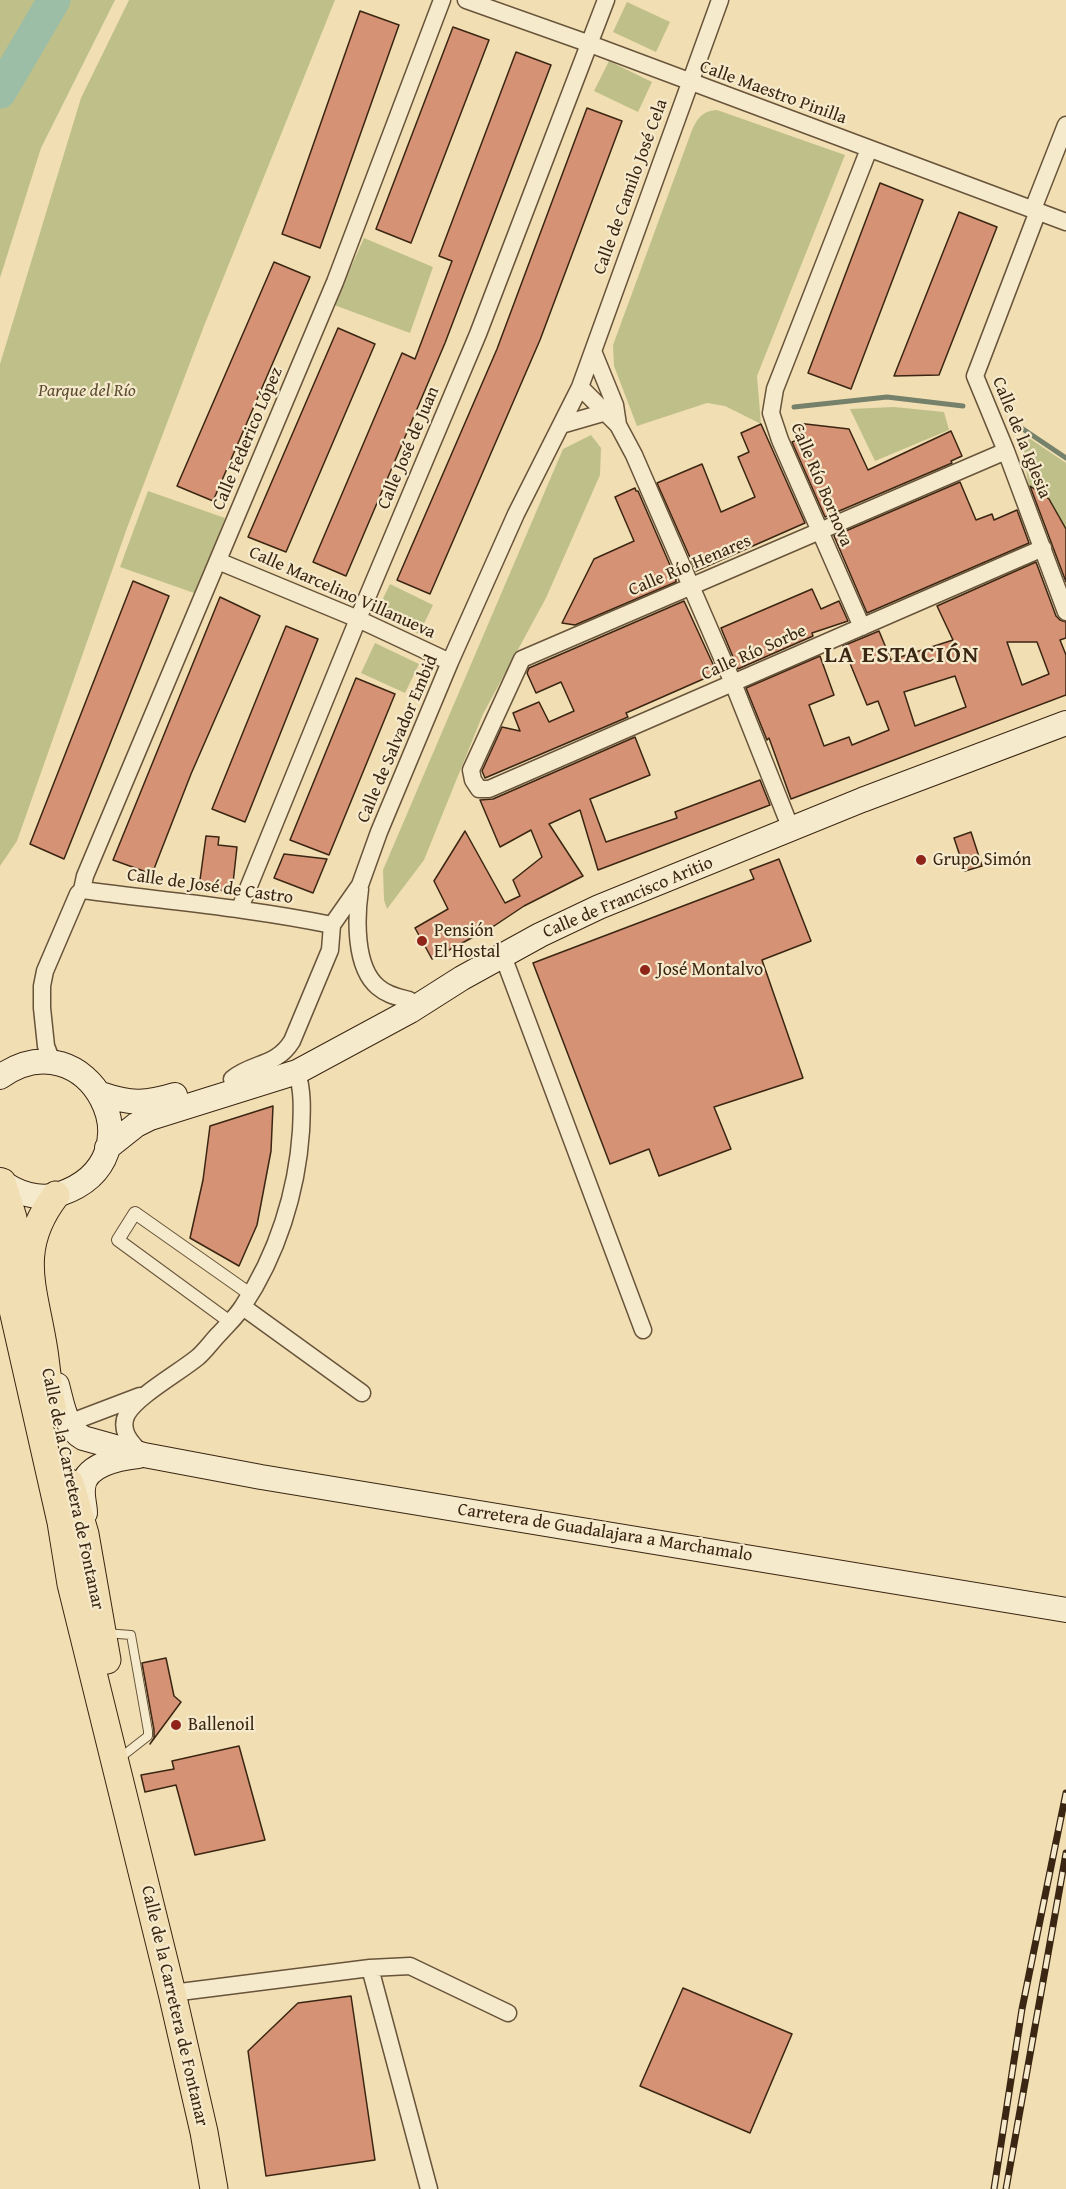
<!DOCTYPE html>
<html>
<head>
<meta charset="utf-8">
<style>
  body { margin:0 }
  canvas { display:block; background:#f1deb2 }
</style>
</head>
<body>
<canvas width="1066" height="2189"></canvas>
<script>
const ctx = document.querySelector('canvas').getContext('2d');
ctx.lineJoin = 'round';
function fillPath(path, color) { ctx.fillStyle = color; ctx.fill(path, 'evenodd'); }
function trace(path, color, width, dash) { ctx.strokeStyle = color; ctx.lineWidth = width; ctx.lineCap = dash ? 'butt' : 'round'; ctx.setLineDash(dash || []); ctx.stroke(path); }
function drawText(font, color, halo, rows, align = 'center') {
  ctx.font = font + ' "Gentium Book Plus",serif'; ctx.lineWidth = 4.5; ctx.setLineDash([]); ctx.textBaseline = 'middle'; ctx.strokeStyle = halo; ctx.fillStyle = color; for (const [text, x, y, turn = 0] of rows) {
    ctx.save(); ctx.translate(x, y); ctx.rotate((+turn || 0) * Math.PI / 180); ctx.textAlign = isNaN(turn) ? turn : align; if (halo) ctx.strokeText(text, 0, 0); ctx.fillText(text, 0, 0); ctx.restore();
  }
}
const green = new Path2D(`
  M0,0H115L41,148L0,278Z
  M129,0H335L204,326L127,528L17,841L0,866V364L81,98Z
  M627,2L670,22L656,52L613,32Z
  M609,61L652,82L638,112L594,91Z
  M717,110L845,155L757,376L761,424L725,406L707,403L637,426L614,366L613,345L692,130C698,117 703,111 717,110Z
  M364,238L433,267L410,333L334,305Z
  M894,407L944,412L949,430L875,461L850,409Z
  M591,435L601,448L600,475L546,598L483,714L424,860L387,909L384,900L383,870L563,449Z
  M1029,438L1066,463V529L1049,499L1028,484L1024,452Z
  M148,491L225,518L197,594L120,567Z
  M390,584L433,605L419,634L376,613Z
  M375,643L419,664L405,693L361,673Z`);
const stream = new Path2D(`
  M794,407L887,397L963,406
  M1017,425L1066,458`);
const river = new Path2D(`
  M0,92L54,0`);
const building = new Path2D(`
  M360,11L399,25L320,248L282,234Z
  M453,27L489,40L411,243L376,229Z
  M516,52L551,65L445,343L346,576L313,562L402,353L415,359L452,261L439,256Z
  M587,108L622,121L540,340L430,594L397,580L497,349Z
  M880,183L923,200L851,389L808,373Z
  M959,212L997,227L939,375L894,376Z
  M274,262L310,277L213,501L177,486Z
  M338,328L375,344L286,552L248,537Z
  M797,423L849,429L868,470L951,431L962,456L951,461L952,463L825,517L792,442L803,438Z
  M761,424L805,523L696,571L657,483L702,464L721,512L755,497L738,457L749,452L741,433Z
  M960,482L976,520L992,514L994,520L1017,510L1029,543L867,613L834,536Z
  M1030,486L1049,499L1066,529V582Z
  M635,488L636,491H638L676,579V582L575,625L562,623L594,559L634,541L615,497Z
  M1036,562L1056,616L1060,620L1066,622V638L1060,640L1066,655V695L791,799L769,738L767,740L746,688L820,656L834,695L809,705L824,746L849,737L852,745L889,730L878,701L867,705L843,646L879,631L891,660L953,640L937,606ZM1007,642H1037L1049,674L1022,685ZM955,676L966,707L915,726L904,692Z
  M133,581L169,596L64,859L30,844Z
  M812,589L821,609L839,601L848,621L812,633L813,636L738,669L721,628Z
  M220,597L260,616L191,774L152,874L113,860Z
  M684,601L717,673L626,713L628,717L485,778L482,771L502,727L520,731L513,713L539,702L549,722L574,711L561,682L536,693L527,673L529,668Z
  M286,626L318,639L245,822L212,809Z
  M356,678L395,694L329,855L290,840Z
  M635,737L650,775L590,799L606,842L677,818L675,812L760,780L770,805L598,870L580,810L549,824L583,876L524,906L494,926L432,959L415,928L448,909L434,881L465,831L505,903L520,896L513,880L542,857L531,830L500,847L480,800L493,799Z
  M971,832L982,866L965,871L954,838Z
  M206,836L219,837L218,845L237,847L232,892L199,887Z
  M284,854L327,859L313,893L274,878Z
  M779,859L811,941L762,960L803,1078L714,1107L731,1149L659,1176L649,1149L610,1164L533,963L754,879L750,870Z
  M273,1106L271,1151L257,1225L239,1266L190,1238L203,1180L210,1126Z
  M166,1658L174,1696L181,1702L150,1744L154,1738V1730L142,1663Z
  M239,1746L265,1840L195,1855L176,1785L145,1792L141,1775L174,1769L172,1761Z
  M683,1988L792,2034L750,2133L640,2086Z
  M351,1996L375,2160L266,2176L248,2051L298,2003Z`);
const service = new Path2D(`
  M105,1633L131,1635L148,1731V1736L125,1754L116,1756`);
const pedestrian = new Path2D(`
  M230,1322L118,1240L135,1213L250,1294`);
const minor = new Path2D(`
  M466,0L590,44L1066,222
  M1033,209L1066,125
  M1038,211L975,376L1006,451L1066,612
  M593,351L615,405L618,425
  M580,387L618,425L634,455L733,683L791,829
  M561,425L606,412
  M1006,451L522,659L471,770L473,780L479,789H489L1043,548
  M218,561L358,619L450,662
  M862,627L780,440L771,413L775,389L869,149
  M360,889C356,917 354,967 378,987C387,995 398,997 409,1000
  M82,890C165,901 250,908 332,925
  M240,908L358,619L478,334L606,0
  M503,956L643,1330
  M57,1064L51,1059L46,1046L42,1008V986L45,971L78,894L82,890L85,876L335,282L442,0
  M232,1079C252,1062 276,1067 292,1041L330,950L332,925L360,885L379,832L450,662L516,514L580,387L720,0
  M243,1307L362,1393
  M69,1423L140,1396
  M141,1453C130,1442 119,1430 127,1414C137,1396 180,1372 198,1357C206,1350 212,1341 219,1334C227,1325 237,1316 243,1306C277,1255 297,1192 301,1131C302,1110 303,1092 297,1072
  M370,1968L429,2189
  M172,1993L370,1968L410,1966L508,2013`);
const secondary = new Path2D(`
  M0,1077C87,1015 164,1158 60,1194C40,1201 15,1193 0,1180
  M101,1094C130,1104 146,1104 175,1095
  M107,1148L136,1125L150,1118L297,1072L410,1011L462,978L540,935L599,907L862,800L1066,723
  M57,1385C62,1403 65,1428 83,1438L144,1455L261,1477L1066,1610
  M85,1513C85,1506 82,1497 83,1489C83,1465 119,1458 138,1456`);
const primary = new Path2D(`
  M2,1182L13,1218L5,1268L6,1279L61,1522L71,1584L172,1993L204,2132L214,2189
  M53,1411C48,1391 47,1371 44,1351C35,1290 13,1251 56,1195
  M70,1483L85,1534L107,1660`);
const rail = new Path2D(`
  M994,2189L1022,2009L1066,1793
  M1006,2189L1066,1853`);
const markers = [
  [921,860,6,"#8f2418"],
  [422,941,6,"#8f2418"],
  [645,970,6,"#8f2418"],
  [176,1725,6,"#8f2418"]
];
const streetNames = [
  ["Calle Maestro Pinilla",773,93,20],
  ["Calle de Camilo José Cela",631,187,-70],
  ["Calle de la Iglesia",1021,438,68],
  ["Calle Federico López",248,439,-67],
  ["Calle José de Juan",409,448,-67],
  ["Calle Río Bornova",821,485,67],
  ["Calle Río Henares",690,566,-23],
  ["Calle Marcelino Villanueva",342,593,24],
  ["Calle Río Sorbe",754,653,-24],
  ["Calle de Salvador Embid",398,739,-67],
  ["Calle de José de Castro",210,887,8],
  ["Calle de Francisco Aritio",628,898,-23],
  ["Calle de la Carretera de Fontanar",72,1489,78],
  ["Carretera de Guadalajara a Marchamalo",605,1533,9],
  ["Calle de la Carretera de Fontanar",174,2006,77]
];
const parkNames = [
  ["Parque del Río",87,391]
];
const poiNames = [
  ["Grupo Simón",933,860],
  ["Pensión",434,931],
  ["El Hostal",434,952],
  ["José Montalvo",657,970],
  ["Ballenoil",188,1725]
];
const districtNames = [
  ["LA ESTACIÓN",902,656]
];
fillPath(green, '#bfc089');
trace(stream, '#75816b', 5);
trace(river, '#9cbda6', 33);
fillPath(building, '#d69274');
trace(building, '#3a2612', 1.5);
trace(service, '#68543a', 10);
trace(pedestrian, '#68543a', 14);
trace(minor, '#68543a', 19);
trace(secondary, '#3a2612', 26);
trace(primary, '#3a2612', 29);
trace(service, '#f6eacd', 8);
trace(pedestrian, '#f6eacd', 12);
trace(minor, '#f6eacd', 16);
trace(secondary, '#f6eacd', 24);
trace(primary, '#f1deb2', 27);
trace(rail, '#3a2612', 7);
trace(rail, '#f6eacd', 4.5, [14]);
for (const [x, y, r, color] of markers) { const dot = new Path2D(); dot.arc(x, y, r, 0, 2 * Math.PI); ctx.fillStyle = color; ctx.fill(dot); trace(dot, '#f6eacd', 2); }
drawText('18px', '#3a2612', '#f6eacd', streetNames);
drawText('italic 18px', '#5b4c30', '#f6eacd', parkNames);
drawText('18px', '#3a2612', '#f6eacd', poiNames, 'left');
ctx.letterSpacing = '1.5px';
drawText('bold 24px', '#3a2612', '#f6eacd', districtNames);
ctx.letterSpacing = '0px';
</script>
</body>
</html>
